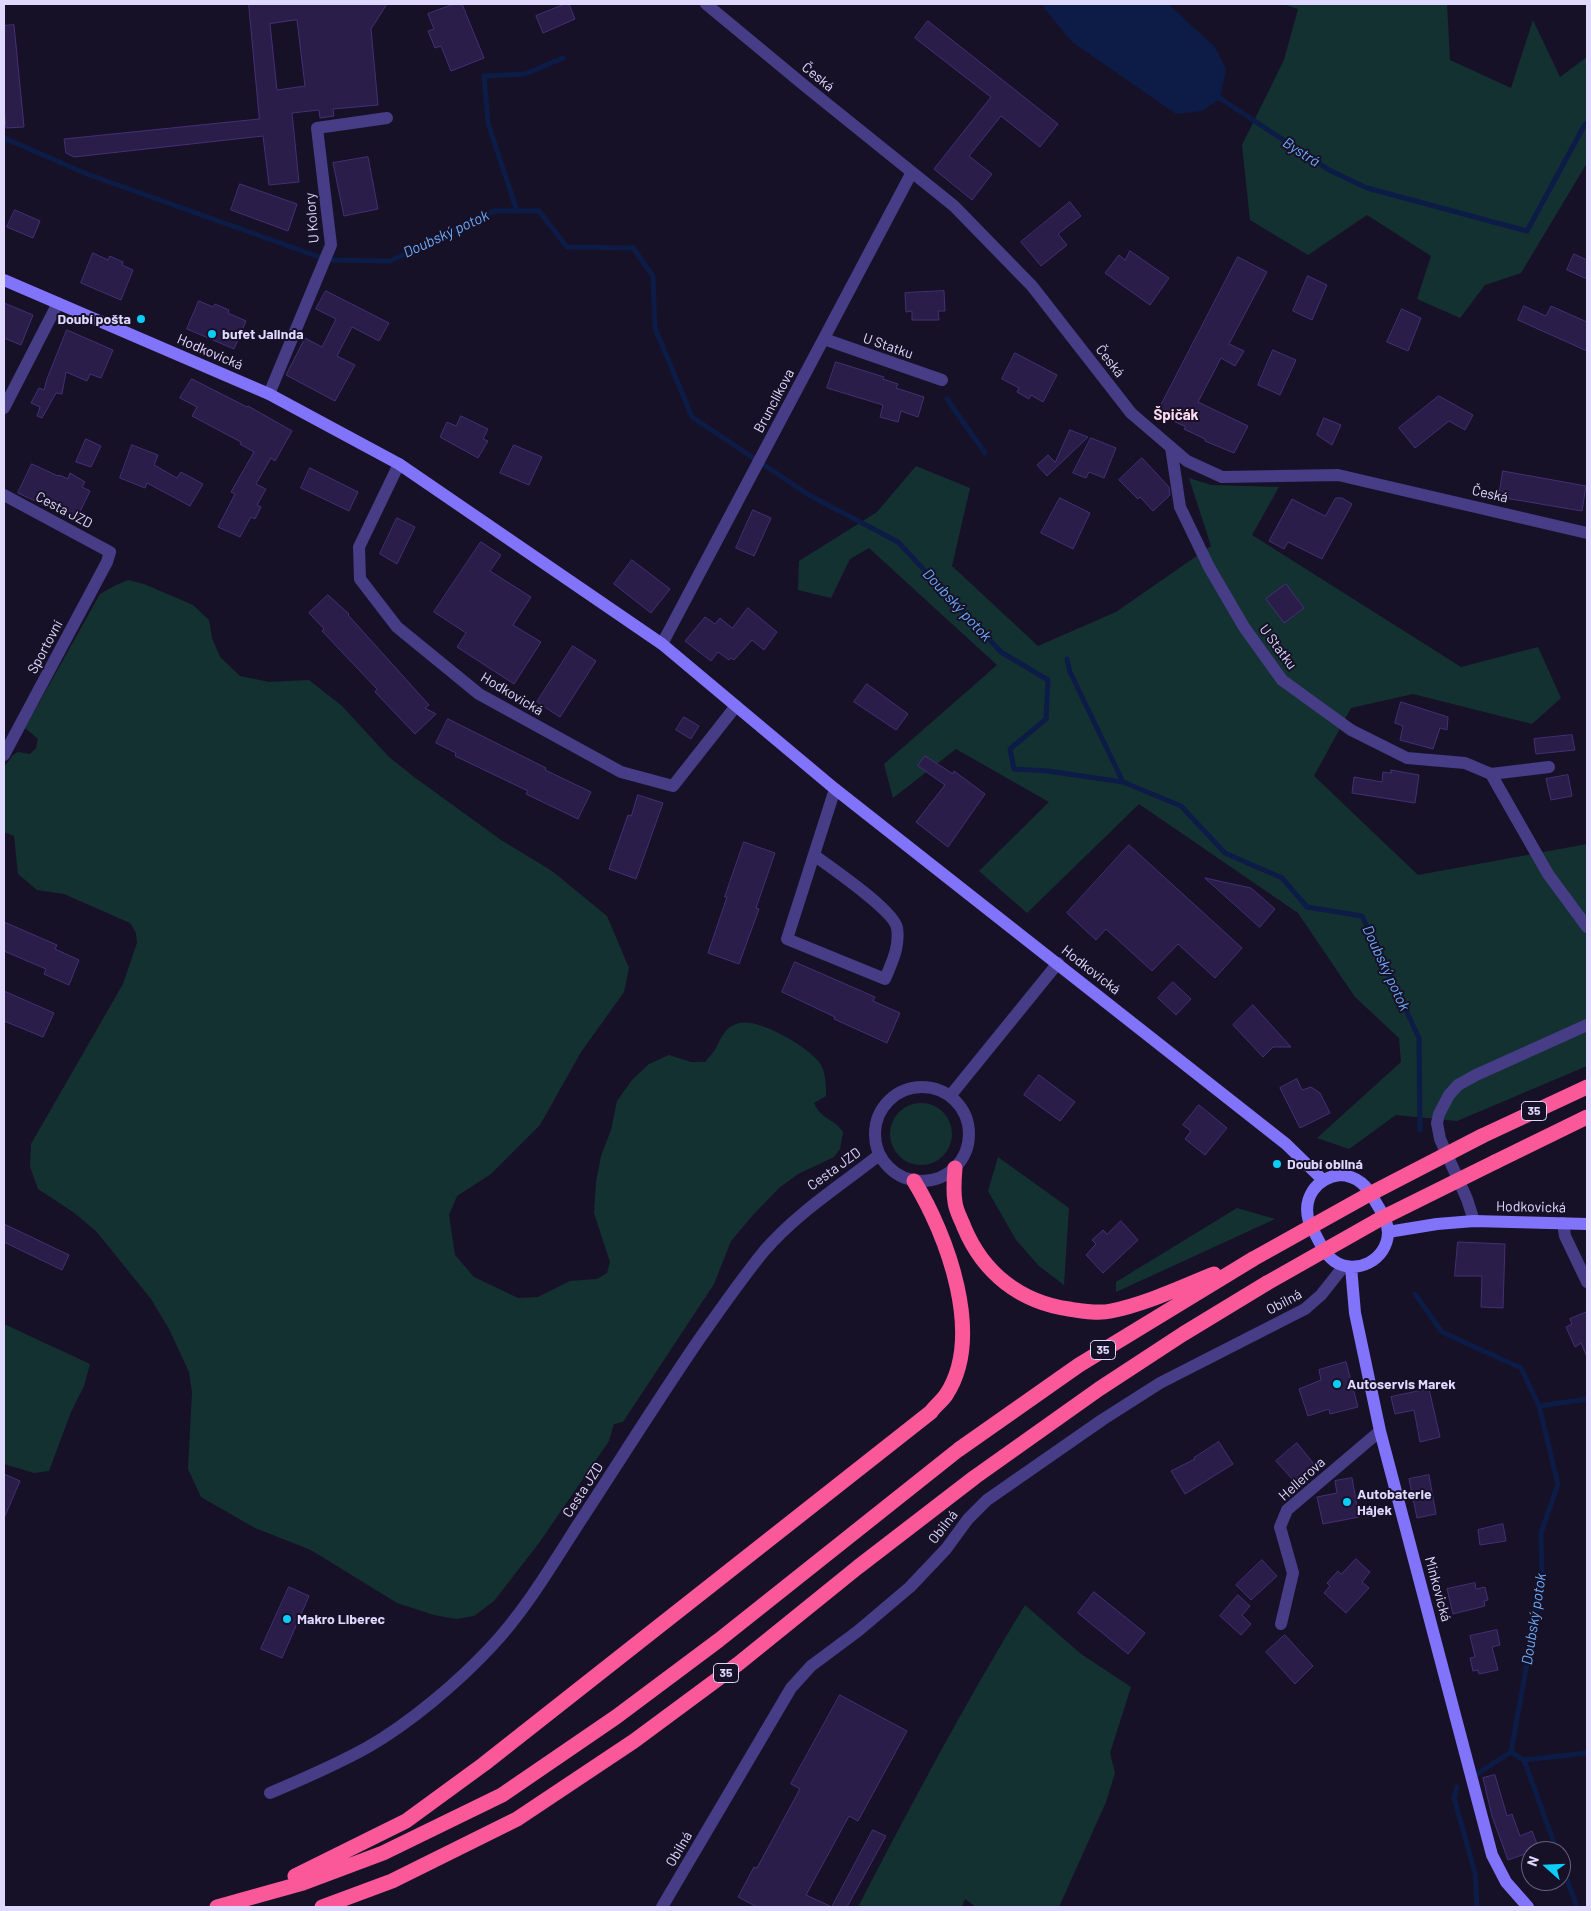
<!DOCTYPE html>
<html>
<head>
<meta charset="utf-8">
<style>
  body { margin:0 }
  #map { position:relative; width:1591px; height:1911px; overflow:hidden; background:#171128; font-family:Barlow,sans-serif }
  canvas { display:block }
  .frame { position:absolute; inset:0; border:5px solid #e0d9fe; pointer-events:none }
  .north { position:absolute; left:1521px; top:1841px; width:50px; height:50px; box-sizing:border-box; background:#171128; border:1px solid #67617e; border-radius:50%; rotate:290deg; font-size:14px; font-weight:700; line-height:20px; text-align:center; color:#e0d9fe }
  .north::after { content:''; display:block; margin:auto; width:18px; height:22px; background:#0bcdf8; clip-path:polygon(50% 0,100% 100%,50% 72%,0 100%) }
</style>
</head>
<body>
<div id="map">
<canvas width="1591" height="1911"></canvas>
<div class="frame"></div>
<div class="north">N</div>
</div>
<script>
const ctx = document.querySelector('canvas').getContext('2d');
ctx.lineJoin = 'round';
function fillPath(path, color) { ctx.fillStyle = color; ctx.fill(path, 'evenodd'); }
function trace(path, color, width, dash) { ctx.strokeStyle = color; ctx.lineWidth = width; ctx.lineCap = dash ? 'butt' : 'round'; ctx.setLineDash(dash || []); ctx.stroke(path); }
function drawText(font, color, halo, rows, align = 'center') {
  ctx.font = font + ' Barlow,sans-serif'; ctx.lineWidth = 4; ctx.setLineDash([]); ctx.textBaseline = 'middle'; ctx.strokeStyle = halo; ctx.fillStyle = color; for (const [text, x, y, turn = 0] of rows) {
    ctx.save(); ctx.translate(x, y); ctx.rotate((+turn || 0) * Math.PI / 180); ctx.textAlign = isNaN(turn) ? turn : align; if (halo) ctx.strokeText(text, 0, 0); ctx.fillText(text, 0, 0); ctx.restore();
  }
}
const green = new Path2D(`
  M1283,4H1447L1450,60L1511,88L1533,20L1560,77L1587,57V163L1521,273L1485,285L1460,318L1417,299L1431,256L1367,215L1308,255L1250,220L1242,145L1284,60L1298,9Z
  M916,466L970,488L952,566L1038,646L1116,612L1211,546L1189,478L1211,485L1279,487L1252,535L1461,667L1538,647L1561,698L1532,724L1413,694L1351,708L1314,776L1418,875L1587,844V1066L1457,1121L1396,1115L1349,1149L1317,1138L1401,1062L1399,1038L1355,997L1298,913L1139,804L1027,913L979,871L1049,802L956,749L893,798L884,764L997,665L869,548L850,559L831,598L798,590L799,561L877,512Z
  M128,580L144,584L193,605L209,620L212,638L220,657L240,676L269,682L309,680L342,706L389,757L414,777L501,840L552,871L607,916L629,968L624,992L581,1052L540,1125L491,1174L457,1196L449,1215L455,1255L474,1277L518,1298L538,1297L570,1281L597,1279L607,1273L610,1262L594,1213L596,1182L601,1156L611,1130L617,1101L632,1080L649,1064L669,1055L691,1062H705C708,1058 712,1054 715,1050C722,1037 724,1027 740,1023C761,1019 807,1047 819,1062C826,1071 826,1085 826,1096L814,1103C821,1120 834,1118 843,1132L840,1149L834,1157L798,1174L779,1188L753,1215L731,1241L714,1284L623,1422L614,1424L609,1441L539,1543L494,1601L474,1616L456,1619L434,1615L397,1603L311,1550L255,1528L201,1497L188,1469L192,1392L189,1372L169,1329L151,1299L96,1231L73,1212L38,1189L30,1167L31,1144L123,984L137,943L136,933L130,923L64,894L37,890L18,874L14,836L4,832V767L13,755L18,752L30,754L36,748L38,739L25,728L100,594L116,585Z
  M890 1134a31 31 0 1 1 62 0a31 31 0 1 1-62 0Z
  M998,1157L1069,1208L1064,1285L1039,1266L1016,1240L988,1191Z
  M1237,1208L1275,1219L1116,1292V1282Z
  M4,1324L90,1364L84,1386L71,1412L49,1471L34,1473L4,1464Z
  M1025,1605L1081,1654L1131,1687L1110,1753L1115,1773L1106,1802L1059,1907H976L965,1899L962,1907H858C911,1805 965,1703 1025,1605Z`);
const water = new Path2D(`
  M1045,4H1168L1215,47L1226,69L1220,99L1202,111L1176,114L1072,42L1044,8Z`);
const stream = new Path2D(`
  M1215,95L1329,170L1367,188L1527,231L1584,126L1587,123
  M4,138L87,174L322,258
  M517,211L488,123L484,76L525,74L563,58
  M328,260L390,261L494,211H539L567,247L633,248L653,276L655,328L692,417L809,495L898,542L1001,652L1048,680L1046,719L1010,749L1014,769L1048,771L1123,782L1181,806L1225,853L1282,878L1307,907L1362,916L1419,1038L1420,1130
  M947,399L985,453
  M1067,659L1070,672L1123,782
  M1415,1294L1442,1332L1521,1368L1539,1406L1558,1484L1541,1533L1542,1580L1511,1752L1524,1760L1587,1753
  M1539,1406L1587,1399
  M1524,1760L1557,1851
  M1477,1774L1511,1752
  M1457,1787L1454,1798L1475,1873L1477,1907
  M1561,1863L1577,1907`);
const building = new Path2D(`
  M249,4H387L371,29L378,105L333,109L334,116L320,118L319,110L292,113L299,182L269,185L263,136L74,157L66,153L64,139L259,119ZM297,20L305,86L277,90L270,24Z
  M454,4H462L484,58L451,71L441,46L435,48L428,31L434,29L428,14Z
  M565,4H569L575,19L543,33L536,16Z
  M928,21L1058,124L1040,147L1001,116L969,156L992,174L972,200L934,169L991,97L915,38Z
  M14,25L24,127L6,128L4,107V26Z
  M368,157L378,209L344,216L333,163Z
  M240,184L297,204L288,231L231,210Z
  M1070,202L1081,216L1058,234L1067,245L1041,266L1021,242Z
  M15,210L40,221L33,238L7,227Z
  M1130,251L1169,278L1150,305L1105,273L1119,255L1125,260Z
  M93,253L108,260L110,256L123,262L122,265L133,270L121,300L81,283Z
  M1574,254L1587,260V279L1567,270Z
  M1238,257L1267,272L1229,344L1244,351L1235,366L1221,358L1198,402L1248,426L1234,453L1205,441V439L1184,429L1186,427L1157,413Z
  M1308,276L1327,285L1312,320L1293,311Z
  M326,291L389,323L379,341L352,327L337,356L355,365L335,401L286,375L305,338L322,347L336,319L316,309Z
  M944,291L945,311H938L939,320H912V311L906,312L905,293Z
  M199,301L213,307L215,304L229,310L228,313L246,321L234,349L187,329Z
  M4,303L33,315L21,345L4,338Z
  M1524,306L1546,316L1551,306L1587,322V351L1518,320Z
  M1402,309L1421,318L1408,351L1387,342Z
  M67,330L113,350L101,378L90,374L87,381L66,372L62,394L56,393L42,418L37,416L40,407L31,403L39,388L44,390L47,379Z
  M1273,350L1296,360L1280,395L1258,385Z
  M1015,353L1057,375L1043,402L1031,395L1029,399L1017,392L1019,388L1002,379Z
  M836,362L884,377L883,379L898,384L896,388L924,397L918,417L901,411L898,422L880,417L883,405L827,388Z
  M192,379L247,407L248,406L292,431L275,461L271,458L256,484L266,489L257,505L261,507L255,519L251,517L240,537L218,527L235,494L231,492L254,452L240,444L241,442L192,416L197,407L180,398Z
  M1439,396L1473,415L1465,430L1449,421L1415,448L1399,428Z
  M461,416L488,429L483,439L488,441L478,458L440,437L447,422L456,426Z
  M1324,418L1341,425L1332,445L1317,435Z
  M1070,430L1088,437L1047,476L1037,465L1048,455L1055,462Z
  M1091,438L1116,448L1104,478L1089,472L1086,478L1073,473Z
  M86,439L101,446L91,467L76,462Z
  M132,445L158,455L154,465L177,478L181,472L203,484L190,506L147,483L145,488L120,478Z
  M514,445L542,457L529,485L500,473Z
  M1142,458L1169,487L1170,495L1153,511L1140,497L1138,499L1119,480Z
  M32,464L58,476L59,475L68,479L70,473L85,482L82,487L90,491L76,520L18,493Z
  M310,468L358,492L349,511L301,488Z
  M1503,471L1586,486L1582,511L1499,497Z
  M1060,498L1090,513L1073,549L1041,533Z
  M1336,498H1342L1352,504L1322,559L1288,542L1284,549L1269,541L1292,499L1325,516Z
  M753,510L771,518L754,556L736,548Z
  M397,518L415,527L397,564L380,554Z
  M481,542L501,555L490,571L531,597L513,625L541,642L514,684L457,647L466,633L434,612Z
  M632,560L670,589L651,613L614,584Z
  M1286,584L1304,608L1284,623L1266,599Z
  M328,595L349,614L348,615L429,705L425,708L436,714L415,734L375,692L377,689L322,631L324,629L309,613Z
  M748,608L777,632L764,650L752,640L734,660L731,658L729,660L718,652L711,661L685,641L705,617L715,624L720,618L732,628Z
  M573,646L596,661L560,717L537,702Z
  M867,684L908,714L896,730L854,702Z
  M1401,702L1448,717L1447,730L1440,728L1433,749L1400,740L1403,726L1395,723Z
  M684,717L699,726L691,739L676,730Z
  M448,719L546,768L545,770L591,792L578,819L526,794L528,791L455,756L456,753L436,743Z
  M1572,735L1575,750L1536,754L1534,739Z
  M925,756L953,774L954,771L985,794L948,847L916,822L945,785L918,766Z
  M1391,770L1419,775L1415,803L1352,793L1354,777L1382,782L1383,772L1391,773Z
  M1568,775L1572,796L1551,800L1546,779Z
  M638,795L663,803L636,879L609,869L628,815L631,816Z
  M744,842L775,853L756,908L759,909L739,964L708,953L727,897H725Z
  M1129,845L1242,948L1215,978L1178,944L1152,971L1106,929L1096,940L1067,913Z
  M1205,878L1251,888L1275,909L1260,927Z
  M4,922L57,945L55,949L79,960L69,985L44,974L46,969L4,951Z
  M795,962L875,997L873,1001L900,1013L887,1043L834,1019L835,1017L782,992Z
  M1173,982L1191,999L1176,1015L1158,998Z
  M4,991L54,1013L43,1037L4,1021Z
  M1253,1005L1291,1047H1273L1263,1057L1233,1025Z
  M1039,1075L1075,1102L1060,1121L1024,1095Z
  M1297,1079L1302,1090L1311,1087L1320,1093L1330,1113L1300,1128L1280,1088Z
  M1199,1105L1227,1128L1205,1155L1185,1139L1191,1131L1183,1125Z
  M1121,1221L1138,1240L1103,1273L1086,1255L1096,1244L1092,1240L1103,1230L1107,1234Z
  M4,1224L69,1255L62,1270L4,1242Z
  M1458,1242L1505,1244L1503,1308L1481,1307L1482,1276H1455Z
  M1587,1312V1357L1581,1343L1575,1347L1566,1327L1572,1324L1570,1319Z
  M1346,1362L1358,1407L1330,1414L1329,1409L1308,1416L1299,1389L1321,1380L1319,1370Z
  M1429,1389L1440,1437L1420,1442L1414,1410L1395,1414L1391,1397Z
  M1219,1442L1233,1464L1185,1494L1171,1471L1195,1459L1194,1458Z
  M1297,1443L1314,1464L1294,1481L1276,1461Z
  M4,1474L20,1481L4,1518Z
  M1429,1475L1436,1514L1417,1518L1409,1479Z
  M1352,1478L1359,1517L1323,1524L1317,1497L1337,1493L1335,1481Z
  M1503,1524L1506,1541L1480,1545L1478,1530Z
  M1356,1559L1370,1572L1362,1582L1369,1588L1346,1613L1324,1593L1330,1586L1327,1583L1338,1571L1341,1574Z
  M1262,1560L1277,1576L1251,1600L1236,1585Z
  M1475,1583L1476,1589L1485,1587L1488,1600L1484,1601L1485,1606L1453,1614L1447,1589Z
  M289,1587L309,1596L282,1658L261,1649Z
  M1094,1592L1145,1633L1128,1654L1078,1613Z
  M1238,1595L1250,1606L1242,1615L1251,1624L1241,1635L1220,1616Z
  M1497,1630L1500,1645L1492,1647L1498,1670L1479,1674L1478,1670L1473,1671L1470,1658L1475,1657L1470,1636Z
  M1285,1635L1313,1666L1295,1684L1266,1652Z
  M840,1695L907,1731L858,1821L849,1816L806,1895L832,1907H757L738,1897L754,1867L757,1868L800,1789L791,1784Z
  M1495,1775L1507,1816L1512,1814L1520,1836L1532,1831L1539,1849L1508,1860L1492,1816L1483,1778Z
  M873,1830L886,1836L847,1907H832Z`);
const street = new Path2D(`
  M706,4L805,86L954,206L1032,286L1131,413L1187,461L1222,477L1338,475L1587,533
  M824,339L942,380
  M269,394L331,245L317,128L387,118
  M4,408L58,303
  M1171,447L1180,507L1209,567L1244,627L1282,680L1351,730L1407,758L1465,763L1491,774L1549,767
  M399,464L359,547L360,579L397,627L479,694L621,772L673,786L736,706
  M4,495L110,552L107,562L4,755
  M662,644L912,172
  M1491,774L1548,874L1587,927
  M814,855C831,868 894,910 897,928C900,947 892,962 885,979L787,939L835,789
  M875 1134a47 47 0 1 1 94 0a47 47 0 1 1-94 0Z
  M950,1096L1058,963
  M1474,1221L1467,1199L1440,1139L1437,1123L1439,1114L1449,1095L1458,1085L1476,1075L1587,1025
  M1563,1223L1565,1236L1587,1282
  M1281,1624L1293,1573L1280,1527L1287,1510L1380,1431
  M270,1793C303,1779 336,1765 368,1747C410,1723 457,1683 490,1648C525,1611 552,1565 579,1523C619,1462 657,1401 698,1341C720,1310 741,1279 765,1250C798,1212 840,1186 879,1155
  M662,1907L791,1688L811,1666L858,1631L910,1587L946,1549L968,1519L987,1500L1102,1420L1160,1383L1305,1309L1321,1295L1344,1266`);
const secondary = new Path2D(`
  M4,280L269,394L399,464L662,644L835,789L1286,1144L1323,1180
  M1340,1175C1358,1176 1367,1186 1375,1201C1381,1211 1388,1221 1388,1233C1387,1260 1356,1276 1334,1261C1322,1252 1316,1234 1309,1222C1302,1198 1316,1178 1340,1175Z
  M1388,1232L1437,1224L1474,1221L1587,1224
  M1351,1267L1355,1313L1380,1431L1492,1855L1506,1882L1528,1907`);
const highway = new Path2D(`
  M1482,1136L1587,1087
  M1495,1162L1587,1117
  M955,1168C954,1180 953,1191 955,1202C956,1211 961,1219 964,1227C983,1273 1020,1302 1069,1309C1082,1311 1098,1314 1111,1311C1146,1304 1181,1287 1214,1274
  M295,1876L406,1821L484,1764L931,1412C935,1406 942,1401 946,1395C985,1336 947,1235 914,1181
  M217,1907L303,1883L383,1853L502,1795L616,1717L719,1640L958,1450L1079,1365L1253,1259
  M322,1907L392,1881L517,1819L634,1741L738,1664L858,1567L975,1477L1099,1389L1183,1334L1267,1283`);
const highwayBridge = new Path2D(`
  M1253,1259L1366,1196L1482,1136
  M1267,1283L1380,1219L1495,1162`);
const markers = [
  [141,319,5,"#0bcdf8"],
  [212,334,5,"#0bcdf8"],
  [1277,1164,5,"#0bcdf8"],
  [1337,1384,5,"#0bcdf8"],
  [1347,1502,5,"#0bcdf8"],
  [287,1619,5,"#0bcdf8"]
];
const shields = [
  [1534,1111,25],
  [1103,1350,25],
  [726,1673,25]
];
const shieldNames = [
  ["35",1534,1111],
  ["35",1103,1350],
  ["35",726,1673]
];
const streetNames = [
  ["Česká",818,77,39],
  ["U Kolory",312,218,-95],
  ["U Statku",888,346,19],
  ["Hodkovická",210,352,23],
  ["Česká",1110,361,52],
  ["Brunclíkova",774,401,-62],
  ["Česká",1490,494,13],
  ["Cesta JZD",64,510,28],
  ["Sportovní",45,647,-62],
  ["U Statku",1278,647,53],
  ["Hodkovická",512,694,31],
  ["Hodkovická",1091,970,38],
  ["Cesta JZD",834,1169,-36],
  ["Hodkovická",1531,1207,1],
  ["Obilná",1284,1302,-28],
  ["Hellerova",1302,1479,-42],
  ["Cesta JZD",583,1490,-57],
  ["Obilná",943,1527,-52],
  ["Minkovická",1438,1589,75],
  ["Obilná",679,1849,-60]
];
const poiNames = [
  ["Doubí pošta",131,319,"right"],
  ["bufet Jalinda",222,334],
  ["Doubí obilná",1287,1164],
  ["Autoservis Marek",1347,1384],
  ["Autobaterie",1357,1494],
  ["Hájek",1357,1510],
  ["Makro Liberec",297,1619]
];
const waterNames = [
  ["Bystrá",1301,152,33],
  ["Doubský potok",446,234,-25],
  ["Doubský potok",957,605,47],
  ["Doubský potok",1386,968,65],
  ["Doubský potok",1534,1619,-81]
];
const neighbourhoodNames = [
  ["Špičák",1176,415]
];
fillPath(green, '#143132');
fillPath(water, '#0c1c46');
trace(stream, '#0c1c46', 5);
fillPath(building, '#2a1d49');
trace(building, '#433074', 1);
trace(street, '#463d86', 12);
trace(secondary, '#8273fb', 12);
trace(highway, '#fa5898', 15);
trace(highwayBridge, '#fa5898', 15);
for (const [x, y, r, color] of markers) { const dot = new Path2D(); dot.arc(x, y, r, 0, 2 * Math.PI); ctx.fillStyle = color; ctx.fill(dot); trace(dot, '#171128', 2); }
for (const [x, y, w] of shields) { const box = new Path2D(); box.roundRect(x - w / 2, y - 9.5, w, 19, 4); ctx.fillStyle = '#171128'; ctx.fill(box); trace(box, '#e0d9fe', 1); }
drawText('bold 12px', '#e0d9fe', null, shieldNames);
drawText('14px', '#e0d9fe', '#171128', streetNames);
drawText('bold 14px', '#e0d9fe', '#171128', poiNames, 'left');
drawText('italic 15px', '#6aacfb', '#171128', waterNames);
drawText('bold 15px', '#fedbee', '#171128', neighbourhoodNames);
</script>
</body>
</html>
